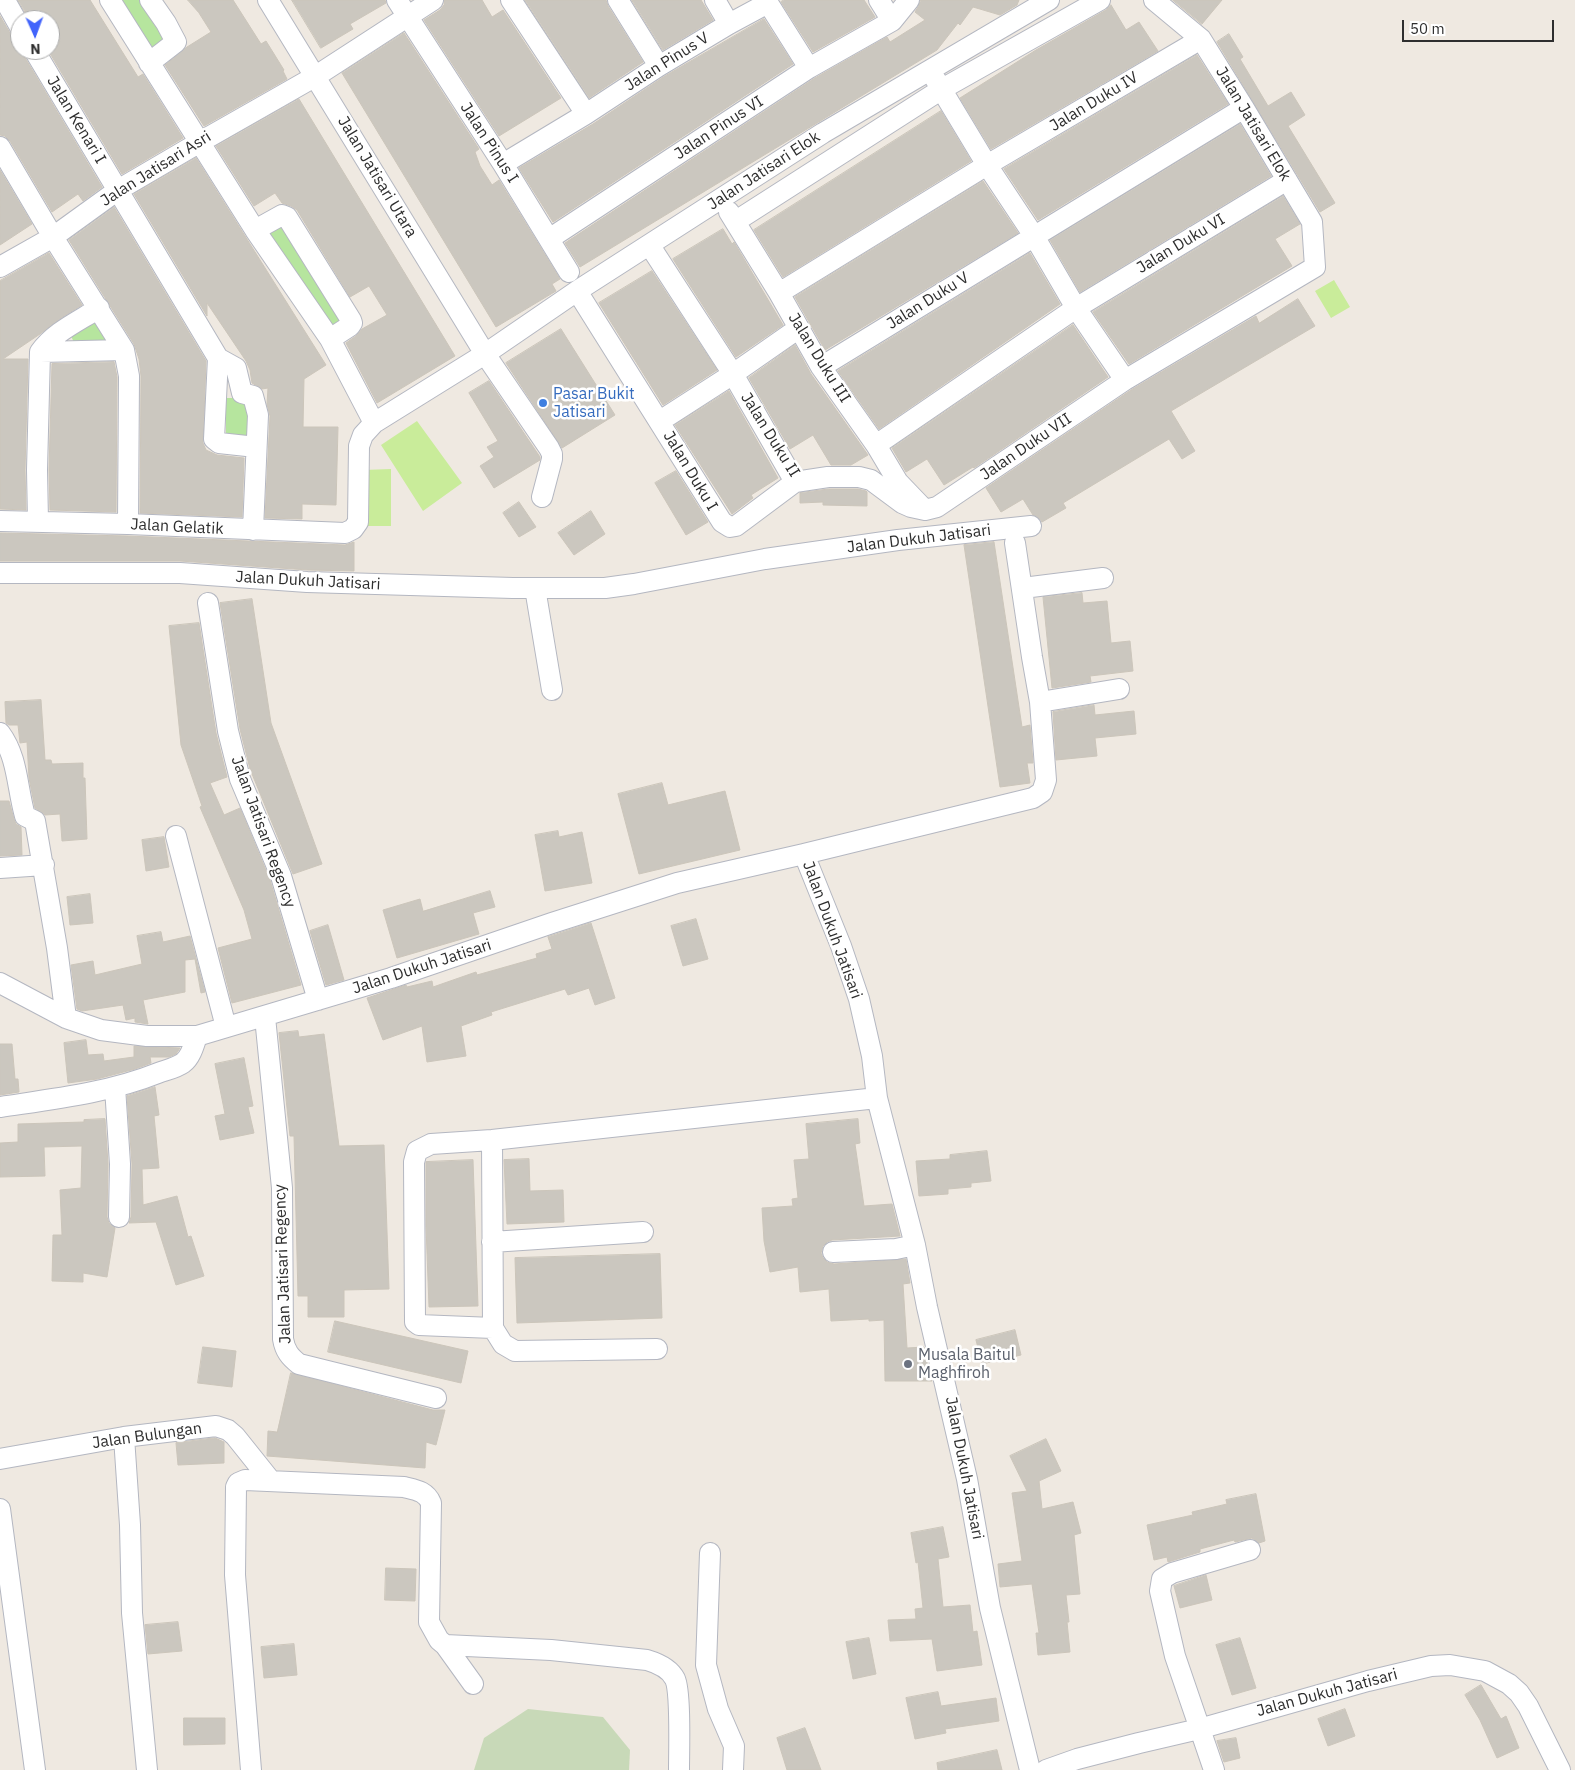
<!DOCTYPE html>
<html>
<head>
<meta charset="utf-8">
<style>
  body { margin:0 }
  #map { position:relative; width:1575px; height:1770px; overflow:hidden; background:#efe9e1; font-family:"IBM Plex Sans",sans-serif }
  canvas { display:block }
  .north { position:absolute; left:10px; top:10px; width:50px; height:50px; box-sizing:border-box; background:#fff; border:1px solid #ababab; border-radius:50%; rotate:178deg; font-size:14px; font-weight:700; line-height:20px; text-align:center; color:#2e2e2e }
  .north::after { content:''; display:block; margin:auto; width:18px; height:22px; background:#4264fb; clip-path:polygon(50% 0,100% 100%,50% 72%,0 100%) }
  .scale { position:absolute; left:1402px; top:20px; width:152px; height:22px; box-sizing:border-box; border:2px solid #2e2e2e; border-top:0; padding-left:6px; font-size:15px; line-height:18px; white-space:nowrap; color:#2e2e2e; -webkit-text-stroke:4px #fff; paint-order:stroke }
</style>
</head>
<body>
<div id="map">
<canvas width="1575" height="1770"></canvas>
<div class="north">N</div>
<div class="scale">50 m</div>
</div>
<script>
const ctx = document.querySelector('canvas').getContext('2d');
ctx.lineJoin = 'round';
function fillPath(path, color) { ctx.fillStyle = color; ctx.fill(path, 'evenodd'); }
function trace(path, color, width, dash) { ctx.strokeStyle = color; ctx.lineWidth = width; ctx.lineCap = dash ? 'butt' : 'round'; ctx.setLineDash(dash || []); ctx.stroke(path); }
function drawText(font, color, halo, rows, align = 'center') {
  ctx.font = font + ' "IBM Plex Sans",sans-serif'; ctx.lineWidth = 5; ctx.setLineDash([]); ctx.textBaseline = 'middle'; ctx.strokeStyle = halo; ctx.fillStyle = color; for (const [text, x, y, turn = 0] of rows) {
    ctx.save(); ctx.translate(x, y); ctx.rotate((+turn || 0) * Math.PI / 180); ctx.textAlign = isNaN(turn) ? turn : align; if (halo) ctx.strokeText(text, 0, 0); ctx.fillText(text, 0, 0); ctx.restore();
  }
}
const green = new Path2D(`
  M118,0H146L173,42L153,55Z
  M286,219L349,322L330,333L268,230Z
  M101,317L114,343L77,349L71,336Z
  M226,398H248V441L226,440Z`);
const cemetery = new Path2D(`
  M528,1709L603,1717L630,1750L629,1770H474L484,1738Z`);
const pitch = new Path2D(`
  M1334,280L1350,307L1331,318L1315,291Z
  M417,421L462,483L423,511L381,445Z
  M391,469V526H364L363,470Z`);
const building = new Path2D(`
  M18,0H90L138,77L143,74L183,138L122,174L48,50H50V20H30Z
  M188,0H233L261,44L266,41L284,70L283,71L287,79L204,126L165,65L187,47L211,32L199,13Z
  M292,0H385L386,3L350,24L353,29L321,48Z
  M445,0H482L492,17L503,10L561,98L499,136L424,20L440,10L444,5Z
  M525,0H606L608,6L643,62L589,98Z
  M632,0H701L713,20L663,50Z
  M784,0H864L875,17L813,52L781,2Z
  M921,0H1019L1017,5L1000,15L973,7L960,25L958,23L937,50L580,267L565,243L815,78L887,37L890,42L925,20L915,12L918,7Z
  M1173,0H1222L1202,24Z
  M1111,5L1126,30L1139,22L1158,51L991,149L960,98L1036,50L1106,10Z
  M0,16L10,33L14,37L20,39V50H22L24,56L102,187L83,201L78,194L52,212L10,141L5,136L0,135Z
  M764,19L793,64L553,222L519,168L593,124L665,76Z
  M404,33L479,149L475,152L480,166L492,185L499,180L560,279L552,284L556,291L496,327L342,73Z
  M1229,34L1243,57L1240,59L1268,106L1291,92L1305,115L1288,126L1335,203L1320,212L1217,42Z
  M1197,55L1228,104L1038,220L1004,169Z
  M299,99L455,356L377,403L346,343L356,336L362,329L387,315L369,286L350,297L297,210L291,206L282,203L275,193L254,206L216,146Z
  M941,111L971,161L783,277L754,230Z
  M1240,124L1271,176L1080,292L1050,240Z
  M196,158L326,365L304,379L303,427H338L336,505L302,504V519L265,518L270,416L267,404L268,388L262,389L252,383L250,370L246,361L207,303V316L134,194Z
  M0,170L32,224L0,245Z
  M983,181L1018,233L825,350L795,297Z
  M1283,196L1300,224L1275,239L1292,266L1129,364L1093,312Z
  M114,207L206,361L203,443L206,450L217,455L244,458L242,517L140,513L141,376L139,359L134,344L69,240Z
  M723,229L732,244L734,242L783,325L736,357L673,259Z
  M49,253L82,305L61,318L40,334L3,359H28L25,470L26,510L0,509V281Z
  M1030,253L1060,304L879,429L838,371Z
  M652,271L717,370L663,405L599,303Z
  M1298,299L1315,326L1171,411L1195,451L1182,459L1169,439L1063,503L1066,508L1042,522L1040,519L1033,515L1023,499L1001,512L986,488L1131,390L1256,316L1259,323Z
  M1073,325L1108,377L974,468L973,467L944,485L927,459L906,472L892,448Z
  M561,329L615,415L562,448L506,363Z
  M795,345L811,374L868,455L851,465H831L813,435L790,449L749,378Z
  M114,362L117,377L116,512L50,510L49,470L52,364Z
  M489,381L540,457V460L494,488L480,466L494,457L487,447L498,441L469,393Z
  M729,391L778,478L751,495L753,498L732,514L675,425Z
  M676,471L708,522L686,535L655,483Z
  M829,489H858L866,491L867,492V506L823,505V502L800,503V493Z
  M519,502L536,527L519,537L503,513Z
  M591,511L605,534L574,555L558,533Z
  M0,533L128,536L345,545L354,542V571L308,570L180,561H0Z
  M994,542L1022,727L1030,725L1033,763H1027L1030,783L1000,787L964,545Z
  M1082,593L1083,603L1107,601L1111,643L1130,641L1133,671L1090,676L1091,682L1052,688L1043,597Z
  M252,599L271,723L322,864L293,874L250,769L240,729L220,603Z
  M199,623L216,733L227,777L210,783L224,815L240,808L270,880L301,985L232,1003L218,948L252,939L244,910L200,807L202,806L181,745L169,626Z
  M41,700L45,760H51L52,764L83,763V778H85L87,839L62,841L60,814L45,815L35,808L29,778L27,742L20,743L18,725H9L6,723L5,702Z
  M1094,705L1095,715L1134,711L1136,734L1095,738L1097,756L1056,760L1053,712Z
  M662,783L668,805L725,791L740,850L639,874L618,794Z
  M0,801H9L14,819L16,824L21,827L22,855L0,856Z
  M558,831L559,837L582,832L592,883L545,891L535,835Z
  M164,837L169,867L146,871L142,840Z
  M490,891L495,907L473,913L479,934L397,958L383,910L420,899L423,911Z
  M90,894L93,923L70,925L67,897Z
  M696,919L708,959L683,966L671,926Z
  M591,923L615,998L595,1005L589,988L568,995L565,989L491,1012L492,1015L461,1026L466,1056L427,1062L422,1026L383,1040L367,998L406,985L407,987L432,981L433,987L476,972L477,975L537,958L536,954L552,949L548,937Z
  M328,925L344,980L326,985L310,931Z
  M161,932L163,942L190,936L205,992L201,993L195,959L185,960V992L143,1000L148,1024L135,1022V1018L126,1020L123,1005L82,1011L77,1009L71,965L93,961L95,975L142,964L137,936Z
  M298,1031L299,1037L324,1034L339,1146L384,1145L389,1289L344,1290V1317H308V1296H298L294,1136H290L279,1033Z
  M86,1040L88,1055L103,1054L104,1061L134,1057V1046L180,1048L176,1054L169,1057H150L151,1063L135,1069L97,1079L68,1083L64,1043Z
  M0,1044H12L15,1079H18L19,1092L0,1095Z
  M244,1058L253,1106L248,1107L254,1133L220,1140L215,1116L225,1114L215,1064Z
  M155,1087L159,1115L154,1116L159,1168L142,1169L143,1205L177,1196L188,1237L191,1236L204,1276L176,1285L156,1222L129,1223L131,1217L132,1164L127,1096Z
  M105,1119L108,1164L107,1217L109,1223L115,1228L107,1277L83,1273V1282L52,1281L53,1235H62L60,1190L81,1188L82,1146L44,1147L45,1176L0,1177V1143L18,1142V1124L84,1122V1120Z
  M858,1119L860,1143L855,1144L864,1206L892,1204L900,1236L832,1240L827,1242L823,1246L821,1253L823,1258L827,1262L834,1264L906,1259L910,1283L903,1284L907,1348L924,1347L932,1381H885L884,1320L869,1321V1319L831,1321L829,1289L800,1292L798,1267L770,1272L764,1241L762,1208L793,1206L792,1199L798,1198L794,1160L809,1159L806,1124Z
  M987,1151L991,1181L971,1183V1187L948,1189V1194L919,1196L916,1161L950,1159V1155Z
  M529,1159L530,1191L563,1190L564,1222L507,1224L504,1160Z
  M473,1160L478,1306L429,1307L426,1226V1162Z
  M660,1254L662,1318L517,1323L515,1258Z
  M335,1321L468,1351L461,1383L328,1352Z
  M1015,1330L1021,1355L982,1364L976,1340Z
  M203,1347L236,1351L232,1387L198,1383Z
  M291,1373L433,1410H445L436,1445L426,1442L425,1468L267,1456L268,1431L277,1432Z
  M215,1438L224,1442V1463L178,1465L176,1443Z
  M1046,1439L1061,1471L1039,1481L1042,1509L1073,1502L1081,1533L1074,1535L1080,1594L1066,1595L1069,1622H1067L1070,1652L1038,1655L1036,1633H1039L1032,1584L1000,1587L998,1564L1022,1561L1012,1493L1027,1491L1010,1456Z
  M1256,1494L1265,1541L1259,1543L1252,1538L1235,1542L1234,1540L1200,1549V1552L1168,1562L1167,1557L1154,1560L1147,1525L1193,1515L1192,1512L1227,1504L1226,1500Z
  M943,1527L949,1557L938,1559L943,1607L970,1605L973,1632L977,1631L982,1665L937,1671L932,1639L890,1641L888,1620L916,1619L915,1609L923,1608L918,1562L916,1563L911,1533Z
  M386,1568L416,1569L415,1601L385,1600Z
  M1206,1575L1212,1600L1180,1608L1174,1586Z
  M178,1622L182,1651L148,1654L145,1625Z
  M869,1638L876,1674L853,1679L846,1642Z
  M1240,1638L1256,1688L1232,1695L1216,1645Z
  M294,1644L297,1675L264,1678L261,1647Z
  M1481,1685L1501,1719L1506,1716L1519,1748L1497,1758L1480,1720L1465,1695Z
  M938,1692L941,1706L996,1698L999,1721L945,1729L946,1733L915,1739L906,1698Z
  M1345,1709L1355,1736L1328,1746L1318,1719Z
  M184,1718H225V1744L184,1745Z
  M805,1728L821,1770H787L777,1738Z
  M1236,1738L1240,1758L1224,1762L1217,1741Z
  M997,1750L1002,1770H938L937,1763Z`);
const minor = new Path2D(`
  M110,0L255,230L330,339L374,423
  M268,0L485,354L549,448L552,454V459L542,497
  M397,0L503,164L569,272
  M511,0L586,114
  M618,0L659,66
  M715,0L729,24
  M879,0L892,21
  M0,1L7,4L20,27
  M34,50L218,358L236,368L242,393L253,396L258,415L253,530
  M149,63L176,42L166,23L150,0
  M934,77L987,165L1034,236L1076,308L1125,380
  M0,147L53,237L124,350L129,376L128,524
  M503,164L586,114L659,66L729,24L768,3L809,68
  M729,212L779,293L821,367L876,445L898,482L922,507
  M736,221L942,89L1100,0
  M255,230L282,215L287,217L351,320L352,323L350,326L330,339
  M549,239L809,68L892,21L909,0
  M650,246L733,374L795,482
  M0,267L53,237L118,190L200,142L316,76L433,0
  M577,291L722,522L730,527L736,526L795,482L828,477H859L871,480L902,503L911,507L925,510L937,507L1125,380L1315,267L1312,222L1244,108L1201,39L1154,0
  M779,293L987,165L1201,39
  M40,352L124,350
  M218,358L214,439L219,443L256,447
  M821,367L1244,108
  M660,421L733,374L799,328
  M876,445L1076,308L1287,180
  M0,521L128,524L345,533L353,529L358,522L359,446L363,435L374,423L485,354L577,291L823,133L1049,0
  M38,521L37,470L40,352C54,332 79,321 99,308
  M0,573H180L307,582L513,588H605L634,584L765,559L898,540L1031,526
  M535,588L552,690
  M1023,588L1103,578
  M208,603L228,731L240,779L281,876L318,1000
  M1040,702L1119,689
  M0,733C18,757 17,788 25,816L35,821L57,948L66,1018
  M176,836L226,1027
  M804,854L1033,798L1042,792L1046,780L1040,702L1032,657L1015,543
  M0,868L44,865
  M0,983L66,1018L101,1030L147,1036H197L391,978L552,923L677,883L804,854L841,946L859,999L872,1056L877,1098L915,1245L927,1307L967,1479L990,1608L1030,1770
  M265,1017L282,1188L283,1339C285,1351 290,1357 299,1364L436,1398
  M115,1087L120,1164L119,1217
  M0,1107C53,1099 108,1093 158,1073C166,1070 176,1068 183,1063C191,1057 194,1045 197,1036
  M492,1140L493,1328L503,1344L515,1351L657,1349
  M492,1242L643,1232
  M833,1252L896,1249L915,1245
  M493,1328L419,1325L415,1322L414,1162L417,1151L431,1144L492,1140L877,1098
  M124,1437L130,1525L132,1613L147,1770
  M0,1459L124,1437L216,1426L228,1430L235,1436L271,1481
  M0,1509L35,1770
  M710,1553L706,1665L718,1709L734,1746L733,1770
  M445,1645L473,1684
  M251,1770L235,1575L236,1487L238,1483L245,1480L404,1487C416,1490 426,1491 431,1503L429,1622L439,1640L445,1645L551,1650L647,1660C657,1663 670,1669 675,1679C681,1692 679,1753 679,1770
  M1046,1770L1077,1759L1139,1743L1199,1729L1368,1681L1431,1666L1450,1665L1485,1671L1509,1684L1519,1693L1528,1706L1560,1770
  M1214,1770L1175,1656L1160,1591L1162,1579L1172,1573L1250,1550`);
const markers = [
  [543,403,5,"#3f7fe0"],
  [908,1364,5,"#6b7280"]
];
const streetNames = [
  ["Jalan Pinus V",667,62,-32],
  ["Jalan Duku IV",1094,102,-31],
  ["Jalan Kenari I",76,120,59],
  ["Jalan Jatisari Elok",1253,124,59],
  ["Jalan Pinus VI",719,128,-33],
  ["Jalan Pinus I",489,143,57],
  ["Jalan Jatisari Asri",156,169,-32],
  ["Jalan Jatisari Elok",764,171,-33],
  ["Jalan Jatisari Utara",377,177,59],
  ["Jalan Duku VI",1181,244,-31],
  ["Jalan Duku V",928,301,-32],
  ["Jalan Duku III",819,358,58],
  ["Jalan Duku II",770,435,58],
  ["Jalan Duku VII",1026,447,-34],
  ["Jalan Duku I",690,471,59],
  ["Jalan Gelatik",177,527,3],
  ["Jalan Dukuh Jatisari",919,539,-7],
  ["Jalan Dukuh Jatisari",308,581,3],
  ["Jalan Jatisari Regency",263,832,70],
  ["Jalan Dukuh Jatisari",832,930,70],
  ["Jalan Dukuh Jatisari",422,967,-18],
  ["Jalan Jatisari Regency",283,1264,-92],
  ["Jalan Bulungan",147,1436,-8],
  ["Jalan Dukuh Jatisari",964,1468,79],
  ["Jalan Dukuh Jatisari",1327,1693,-15]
];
const shopNames = [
  ["Pasar Bukit",553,394],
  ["Jatisari",553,412]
];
const worshipNames = [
  ["Musala Baitul",918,1355],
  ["Maghfiroh",918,1373]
];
fillPath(green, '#b6e59e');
fillPath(cemetery, '#c8d9b8');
fillPath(pitch, '#c9ec9a');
fillPath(building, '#cbc7bf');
trace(building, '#cbc5ba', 1);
trace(minor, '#b4b7c1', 22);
trace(minor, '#fff', 20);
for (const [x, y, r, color] of markers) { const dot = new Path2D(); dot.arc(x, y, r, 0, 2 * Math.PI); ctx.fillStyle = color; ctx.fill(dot); trace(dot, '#fff', 2); }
drawText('16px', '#2e2e2e', '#fff', streetNames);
drawText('16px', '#366cbe', '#fff', shopNames, 'left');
drawText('16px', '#5b616d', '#fff', worshipNames, 'left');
</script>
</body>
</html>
